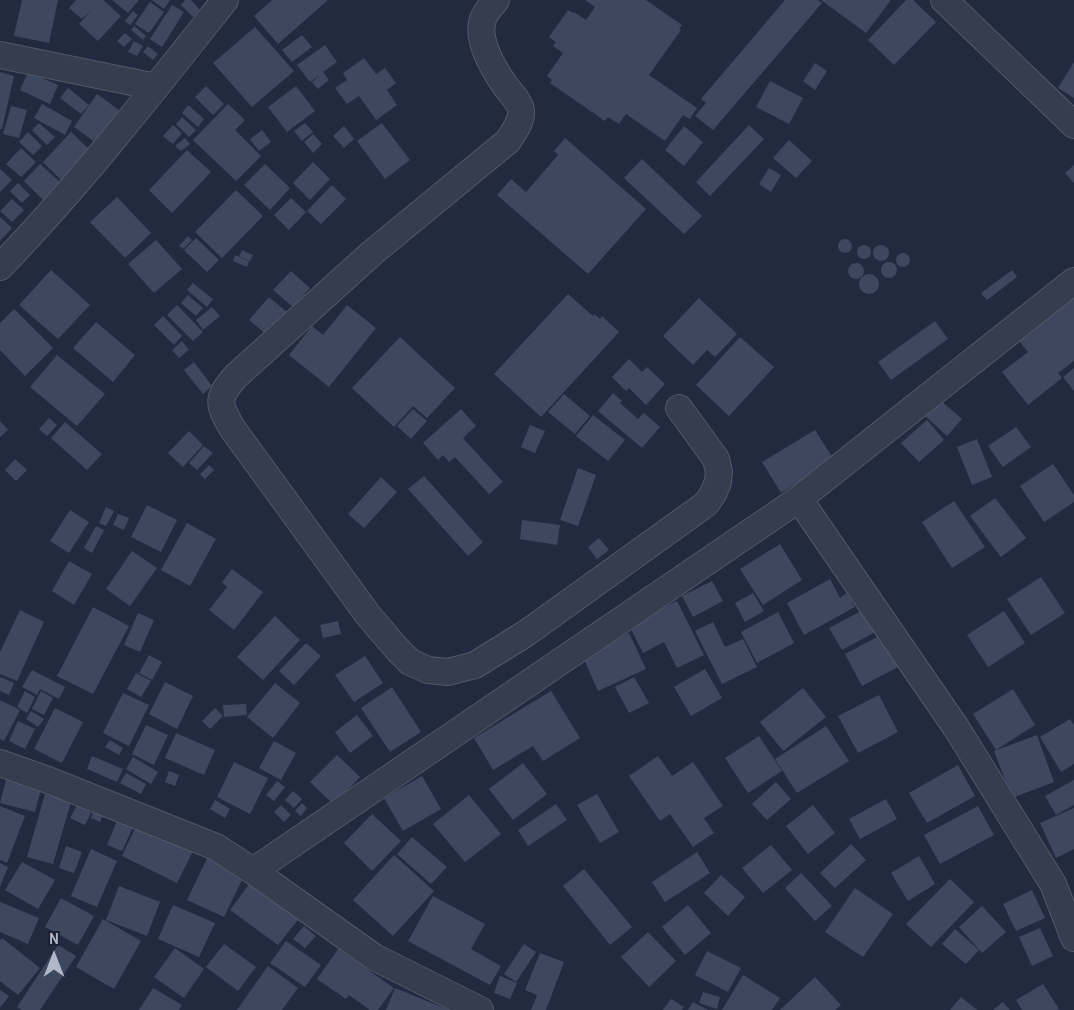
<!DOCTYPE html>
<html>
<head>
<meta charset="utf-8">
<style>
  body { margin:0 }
  #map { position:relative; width:1074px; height:1010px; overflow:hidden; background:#222a3f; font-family:"Archivo Narrow",sans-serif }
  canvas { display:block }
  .north { position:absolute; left:24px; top:926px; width:60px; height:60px; -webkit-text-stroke:4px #1b2233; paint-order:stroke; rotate:0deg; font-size:16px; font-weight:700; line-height:24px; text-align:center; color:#b2b8ca }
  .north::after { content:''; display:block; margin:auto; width:21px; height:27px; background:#b2b8ca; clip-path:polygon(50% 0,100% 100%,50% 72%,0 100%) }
</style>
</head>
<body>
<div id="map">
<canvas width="1074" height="1010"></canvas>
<div class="north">N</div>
</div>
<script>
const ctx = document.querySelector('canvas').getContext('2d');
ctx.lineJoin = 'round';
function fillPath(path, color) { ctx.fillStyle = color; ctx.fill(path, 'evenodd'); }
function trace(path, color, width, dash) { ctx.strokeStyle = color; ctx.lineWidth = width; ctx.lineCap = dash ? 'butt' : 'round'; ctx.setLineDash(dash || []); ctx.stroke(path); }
const building = new Path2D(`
  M22,0H58L49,43L14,36Z
  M76,0H103L121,16L98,41L79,24L92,10L82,19L69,8Z
  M112,0H139L128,13Z
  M152,0H170L164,9Z
  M185,0H191L200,10L193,17L181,5Z
  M272,0H328L278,44L254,16Z
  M585,0H646L682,25L679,29L681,30L649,75L697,108L690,119L683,115L665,141L626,114L619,124L608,117L605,121L550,83L552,80L547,76L563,53L553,46L556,42L549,37L568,10L573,13L574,12L586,20L595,7Z
  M785,0H818L822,3L713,130L695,116L706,103L701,99Z
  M821,0H891L866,33Z
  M906,0H913L936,22L894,65L868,40Z
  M150,2L164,12L149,33L135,24Z
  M172,5L184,12L162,47L150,39Z
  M133,11L138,15L130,25L125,21Z
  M134,26L146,36L143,40L131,30Z
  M255,27L294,71L252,107L213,63Z
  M125,33L132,39L124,47L117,41Z
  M302,35L312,47L292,62L282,50Z
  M134,41L143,46L137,56L128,52Z
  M325,45L337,62L323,72L329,80L318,89L312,82L320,75L310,82L297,65Z
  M148,46L158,54L153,60L143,52Z
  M364,58L376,74L385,68L396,83L387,90L397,105L376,120L359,96L347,104L335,88L347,80L343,73Z
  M1074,62V98L1058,88Z
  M815,63L827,71L815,90L803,81Z
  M0,72L14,76L2,129H0Z
  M28,72L58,85L50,104L20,90Z
  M770,81L803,98L789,124L756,107Z
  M206,86L224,104L213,115L195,97Z
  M296,86L315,111L287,132L268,107Z
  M68,88L89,105L81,114L60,98Z
  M97,94L119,110L96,143L74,127Z
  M42,104L72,121L65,135L34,118Z
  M228,104L245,120L235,130L261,156L236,181L193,140Z
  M188,105L204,119L198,127L182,113Z
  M11,106L27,110L19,138L3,134Z
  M182,117L196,130L189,137L176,124Z
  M39,123L55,137L47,145L32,130Z
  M305,123L313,132L302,141L294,131Z
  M382,123L410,160L385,179L357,141Z
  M173,125L182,133L173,144L163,136Z
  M749,125L764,139L710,196L696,182Z
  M344,126L354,139L344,148L333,136Z
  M684,126L703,142L684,166L665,150Z
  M262,130L271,142L259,151L250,139Z
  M28,132L42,146L33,155L19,142Z
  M71,132L91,151L62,181L43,162Z
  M313,134L322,144L313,153L304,142Z
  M185,138L190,144L181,151L175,146Z
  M565,138L646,209L588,274L497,195L511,179L526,192L558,155L554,151Z
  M789,140L812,161L796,178L773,158Z
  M21,148L36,162L21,177L6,164Z
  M187,150L211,172L172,213L149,190Z
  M642,159L702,216L684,234L624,178Z
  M313,162L330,179L310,200L293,183Z
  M40,164L60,182L43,200L24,181Z
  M265,164L290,188L270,210L244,185Z
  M1074,165V183L1065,173Z
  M769,168L781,175L771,192L759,184Z
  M0,169L12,180L0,192Z
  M18,183L30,195L22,203L10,191Z
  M332,185L346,199L321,224L307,211Z
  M236,190L263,216L222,258L195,232Z
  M117,197L151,233L125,258L90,222Z
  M291,198L306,212L289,230L274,215Z
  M12,199L24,210L12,222L0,211Z
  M0,217L12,228L0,241Z
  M188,236L192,240L183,249L179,246Z
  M196,238L219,260L207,272L184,250Z
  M838 246a7 7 0 1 1 14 0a7 7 0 1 1-14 0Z
  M156,240L182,269L154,293L128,264Z
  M857 252a7 7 0 1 1 14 0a7 7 0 1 1-14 0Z
  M873 253a8 8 0 1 1 16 0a8 8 0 1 1-16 0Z
  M242,250L253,255L250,261L239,256Z
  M896 260a7 7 0 1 1 14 0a7 7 0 1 1-14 0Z
  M235,255L249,261L247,267L233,261Z
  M881 270a8 8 0 1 1 16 0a8 8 0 1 1-16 0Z
  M848 271a8 8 0 1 1 16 0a8 8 0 1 1-16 0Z
  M51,270L90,305L58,339L19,305Z
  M1012,270L1017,277L987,300L981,293Z
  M291,271L310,288L293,307L273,290Z
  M859 284a10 10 0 1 1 20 0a10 10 0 1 1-20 0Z
  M193,283L213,299L207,307L187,290Z
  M1074,287V361L1058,373L1062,378L1028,405L1002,372L1028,352L1013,333Z
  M568,294L593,316L594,314L600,319L602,316L619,332L541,417L494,374Z
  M188,295L203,308L196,316L181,303Z
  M269,297L287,312L267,335L249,320Z
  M699,298L737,334L715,357L707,350L693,365L663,336Z
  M177,305L203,332L193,341L167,315Z
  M347,305L376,328L329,387L289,355L312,326L323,335Z
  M212,307L220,316L203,330L196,320Z
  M14,309L53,348L25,376L0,350V323Z
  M163,316L182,336L174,345L154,325Z
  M935,321L948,339L891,380L878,362Z
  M96,322L135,355L113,382L73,348Z
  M400,337L455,388L427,418L413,406L394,427L352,388Z
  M740,337L774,367L729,416L696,385Z
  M182,341L189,350L179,358L172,350Z
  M57,355L105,394L77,426L30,387Z
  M629,359L642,372L647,367L665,384L646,405L629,388L626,391L612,377Z
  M194,362L212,386L203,394L184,370Z
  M1074,368V391L1063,377Z
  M613,393L622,401L620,403L638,419L644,413L660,427L642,448L598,411Z
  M564,394L590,416L575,434L548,412Z
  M939,399L962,419L947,436L924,415Z
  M413,409L427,421L411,439L397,426Z
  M461,409L476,426L463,438L503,482L489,494L455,457L449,462L443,455L438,460L423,443Z
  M593,415L625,440L608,461L576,436Z
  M49,418L57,425L47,436L39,429Z
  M927,420L944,440L919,462L901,443Z
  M0,421L8,430L0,437Z
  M65,422L102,454L87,470L51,438Z
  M530,425L545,431L535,453L521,447Z
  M1016,427L1031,447L1003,467L988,446Z
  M815,430L834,460L781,493L762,462Z
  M189,431L203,445L183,467L168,453Z
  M977,439L992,477L972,485L957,447Z
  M204,446L213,453L197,470L189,463Z
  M15,459L27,470L16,481L5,470Z
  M1053,464L1074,495V502L1044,522L1020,486Z
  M209,465L214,470L205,479L200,474Z
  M578,468L596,475L578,526L560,520Z
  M424,476L483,542L468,556L408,489Z
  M381,477L397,492L364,528L348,514Z
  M995,498L1026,538L1001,557L970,516Z
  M954,501L985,547L952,568L922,522Z
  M147,505L177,520L161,552L131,537Z
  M106,507L114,511L106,526L99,523Z
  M70,510L89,522L69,553L50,541Z
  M118,514L129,518L124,530L113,525Z
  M522,520L560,525L557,545L520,539Z
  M187,523L216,539L190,586L161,570Z
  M96,526L104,530L92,553L84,548Z
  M599,538L609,550L597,559L588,547Z
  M780,544L802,580L763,605L740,569Z
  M132,551L157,568L130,606L106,589Z
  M69,561L92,574L74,605L52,591Z
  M232,569L263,592L234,630L209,610L227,587L222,582Z
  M1041,577L1065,613L1031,635L1007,599Z
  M830,579L840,598L847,593L855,607L804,635L787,603Z
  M712,581L723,601L693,617L682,596Z
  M753,593L764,611L745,622L735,603Z
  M677,601L704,655L677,668L664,642L643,653L629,625Z
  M93,607L129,626L93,694L57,676Z
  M20,610L44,622L17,681L0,674V652Z
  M863,610L875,632L842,650L829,628Z
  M1004,611L1025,643L988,667L967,635Z
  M778,612L794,643L757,663L741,632Z
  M138,613L154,620L140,652L124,645Z
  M275,616L300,640L263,680L237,657Z
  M338,621L341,634L323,638L320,625Z
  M713,622L725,647L743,639L757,667L722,684L695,631Z
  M629,633L646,669L598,691L582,655Z
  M881,635L898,667L862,686L845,654Z
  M306,643L321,656L294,685L279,671Z
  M149,655L162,662L152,680L139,673Z
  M365,656L383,683L354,702L335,675Z
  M705,669L722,698L691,716L674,687Z
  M32,670L65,687L59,699L40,689L37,695L22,687Z
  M136,673L151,681L141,697L127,689Z
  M0,677L14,683L9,695L0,691Z
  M634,677L649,703L629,713L615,687Z
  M165,682L193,696L177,729L149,714Z
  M275,683L300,703L273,738L247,717Z
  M392,687L421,732L390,752L361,708Z
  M803,688L826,717L783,751L760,722Z
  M1013,689L1035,725L996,750L973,714Z
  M25,691L35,697L27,713L17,707Z
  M41,691L53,698L44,715L32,709Z
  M551,691L580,738L543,761L533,746L493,770L474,738Z
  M123,693L149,705L129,746L103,733Z
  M879,695L898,732L858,753L838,716Z
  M0,700L20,710L4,741L0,739Z
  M246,704L247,715L224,717L223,705Z
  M55,708L83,722L62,763L34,749Z
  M215,708L223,716L210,729L202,721Z
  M31,711L44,719L38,727L26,719Z
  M357,715L373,736L350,753L335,732Z
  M1070,719L1074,725V764L1061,772L1040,737Z
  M18,721L35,729L25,749L9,741Z
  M146,725L168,735L154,765L132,754Z
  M826,726L849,761L797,793L775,759Z
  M176,733L215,750L204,775L165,758Z
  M1037,735L1054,782L1012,798L994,751Z
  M759,736L782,771L748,793L725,758Z
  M110,740L123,748L119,755L105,747Z
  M274,741L296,753L281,780L259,768Z
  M337,755L360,777L334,805L310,782Z
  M92,756L123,769L117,782L87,769Z
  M658,756L672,776L693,762L723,806L704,818L714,833L693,847L670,814L660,821L629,776Z
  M133,757L158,772L151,784L126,769Z
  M234,762L268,778L250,814L217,797Z
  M523,763L547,794L513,820L489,789Z
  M958,765L975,796L927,823L909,793Z
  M169,771L179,775L175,786L165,782Z
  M126,773L146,784L141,794L120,783Z
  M7,776L42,785L35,812L0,803Z
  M422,776L441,809L403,831L384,798Z
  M1074,780V805L1056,815L1045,796Z
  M277,781L285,787L274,801L266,795Z
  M776,782L791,799L767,820L752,804Z
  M293,791L302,799L294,808L285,800Z
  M45,794L71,802L53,864L27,857Z
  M597,794L619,832L600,843L577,805Z
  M469,795L501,834L465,862L433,824Z
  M886,799L897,819L860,839L849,819Z
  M215,800L230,809L225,818L210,809Z
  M302,803L307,808L301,816L295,811Z
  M96,804L106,807L100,822L91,818Z
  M556,804L567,820L528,846L518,830Z
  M77,805L91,813L85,825L70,818Z
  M281,805L291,815L284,822L274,812Z
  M813,805L835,833L808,854L786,826Z
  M0,806L25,816L7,863L0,860Z
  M978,806L994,835L940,864L924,835Z
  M1074,808V849L1056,858L1040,823Z
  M372,814L401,841L372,871L344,843Z
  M119,816L135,823L122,851L107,845Z
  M138,822L194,849L177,883L122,856Z
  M412,837L447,867L431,884L397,854Z
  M851,844L866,860L835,888L820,873Z
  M771,845L792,870L763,893L742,868Z
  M66,846L82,852L74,873L59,868Z
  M91,849L117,861L97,907L71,896Z
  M210,852L247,870L224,917L187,900Z
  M697,852L710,873L665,902L652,882Z
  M394,855L434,891L393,936L353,900Z
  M919,856L935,884L908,901L891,873Z
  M22,862L55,880L38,909L5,890Z
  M0,863L8,867L0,887Z
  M584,869L632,927L610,945L563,886Z
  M801,873L832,906L815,921L785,888Z
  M721,875L745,897L728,916L704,893Z
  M253,879L301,916L278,945L230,910Z
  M950,879L974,902L931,947L906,924Z
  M119,886L160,902L147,936L106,920Z
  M855,888L893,914L863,957L825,932Z
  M1032,890L1045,918L1016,931L1003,904Z
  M433,896L485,924L471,949L501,966L490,985L408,941Z
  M61,898L94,916L78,945L45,927Z
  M0,902L39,918L28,944L0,932Z
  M173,905L215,923L199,957L158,939Z
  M688,905L711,933L685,955L662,927Z
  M982,906L1006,932L982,953L959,927Z
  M103,919L141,941L114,989L76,967Z
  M304,926L316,936L305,948L293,939Z
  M1040,928L1053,956L1032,966L1019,937Z
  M955,929L979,950L966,964L942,944Z
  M648,932L676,961L649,987L621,957Z
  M2,938L40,968L18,995L0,981V940Z
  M286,941L321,965L305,987L270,963Z
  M224,944L256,967L238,991L206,967Z
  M524,944L536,952L516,982L504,974Z
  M58,945L76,956L40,1010H22L17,1007Z
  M175,948L204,969L184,998L154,977Z
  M338,949L394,988L378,1010H370L349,995L346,999L317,979Z
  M707,951L741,968L728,992L695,975Z
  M540,953L564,962L546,1010H531L537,995L525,990Z
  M268,966L298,988L282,1010H237Z
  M743,975L780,998L772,1010H722Z
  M500,976L517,983L510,999L494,993Z
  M815,977L841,1005L835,1010H780Z
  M1043,984L1059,1009L1056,1010H1022L1016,1000Z
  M153,988L182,1005L179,1010H139Z
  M395,988L449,1010H386Z
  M0,990L9,996L0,1008Z
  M703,992L720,997L717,1009L699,1003Z
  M961,997L977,1010H950Z
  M671,999L684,1007L682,1010H663Z
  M693,1002L708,1010H688Z
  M1003,1002L1010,1010H993Z`);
const minor = new Path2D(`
  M496,0C492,5 485,13 483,19C476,39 493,68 504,84C509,92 520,101 521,111C522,122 513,133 508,141L372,253L236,376C216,399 218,403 232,428L368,615L397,649L410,662L428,670L448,672L475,665L525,634L706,504L713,494L718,482L719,472L716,459L679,408
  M944,0L1074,125
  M0,55L156,87
  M0,267C81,183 153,91 225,0
  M799,499L957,729L1053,884L1074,938
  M0,763L48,780L216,847L253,871L374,957L480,1010
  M253,871L799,499L1074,281`);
fillPath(building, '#3d485e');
trace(minor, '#515869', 28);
trace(minor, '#363d4e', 26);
</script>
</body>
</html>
